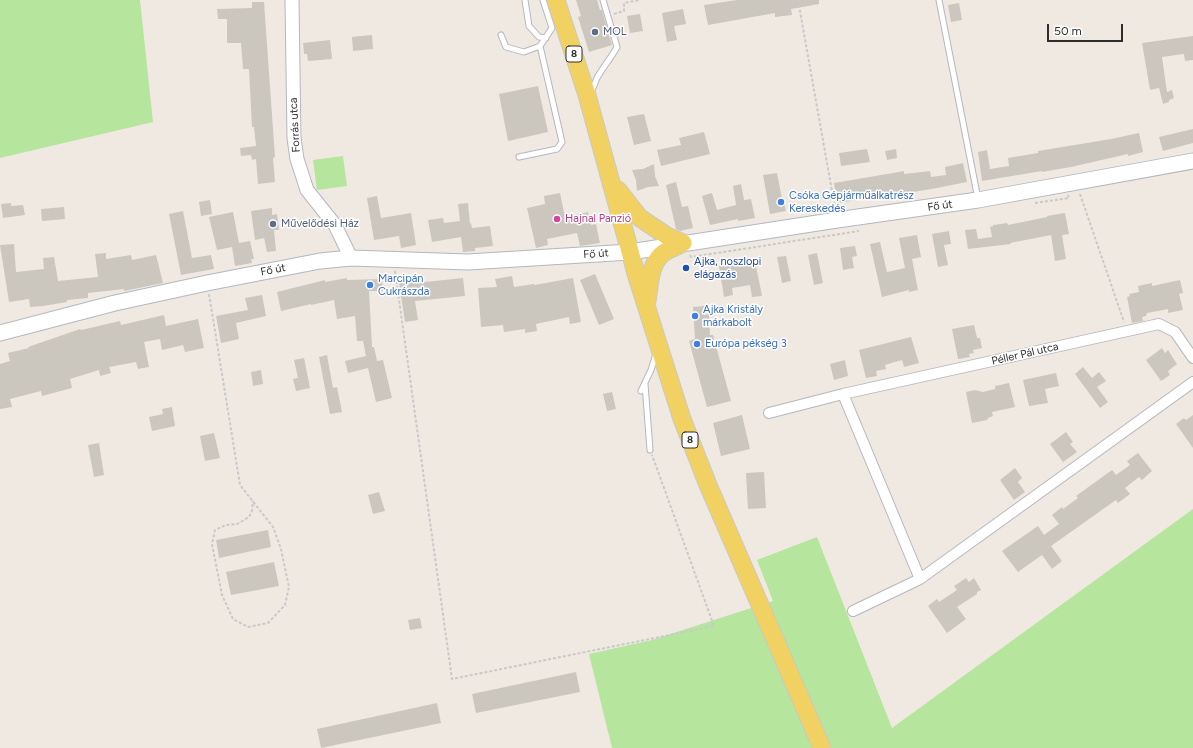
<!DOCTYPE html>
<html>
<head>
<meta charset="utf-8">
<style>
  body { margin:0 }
  #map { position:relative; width:1193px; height:748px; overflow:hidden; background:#efe9e1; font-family:Figtree,sans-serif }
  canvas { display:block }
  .scale { position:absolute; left:1047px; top:24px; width:76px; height:18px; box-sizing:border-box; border:2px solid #2e2e2e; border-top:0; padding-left:5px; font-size:12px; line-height:14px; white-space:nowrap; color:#2e2e2e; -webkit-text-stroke:3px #fff; paint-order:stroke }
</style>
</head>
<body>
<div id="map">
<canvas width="1193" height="748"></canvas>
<div class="scale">50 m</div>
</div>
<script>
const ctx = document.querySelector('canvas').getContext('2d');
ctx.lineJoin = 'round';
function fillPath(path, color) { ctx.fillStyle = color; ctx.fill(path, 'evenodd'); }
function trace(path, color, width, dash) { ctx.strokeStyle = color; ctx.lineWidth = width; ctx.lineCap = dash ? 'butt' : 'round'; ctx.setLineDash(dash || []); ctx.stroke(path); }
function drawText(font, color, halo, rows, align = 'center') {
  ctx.font = font + ' Figtree,sans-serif'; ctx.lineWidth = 3; ctx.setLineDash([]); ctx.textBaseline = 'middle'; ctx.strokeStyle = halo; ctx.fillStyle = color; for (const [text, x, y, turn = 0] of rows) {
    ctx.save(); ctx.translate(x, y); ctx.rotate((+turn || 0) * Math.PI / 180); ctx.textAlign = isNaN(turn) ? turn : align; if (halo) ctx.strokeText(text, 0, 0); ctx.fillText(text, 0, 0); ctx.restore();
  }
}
const green = new Path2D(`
  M0,0H140L153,122L0,158Z
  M343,156L347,186L317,190L313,160Z
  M1193,509V748H612L589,654L652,640L773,601L757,560L817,537L892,728Z`);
const building = new Path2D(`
  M576,0H597L600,10H602L612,45L589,52L578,17L581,16Z
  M737,0H819V4L791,9L792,15L775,17V13L708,25L704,5Z
  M252,2H264L275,157L273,158L275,182L258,184L256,159L252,160L251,155L241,156L240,148L256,146L254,127H252L249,69H243L241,43H227V19H218L217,9L252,8Z
  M959,3L962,20L951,22L948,5Z
  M683,9L686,24L674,26L677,40L667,42L662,13Z
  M640,14L643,31L630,33L627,16Z
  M372,35L373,49L353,51L352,37Z
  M1193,36V60L1185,61L1184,54L1162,57L1167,92L1172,90L1174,98L1169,100V102L1163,104L1159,88L1150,90L1142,43Z
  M330,40L332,59L308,61L307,54H304L303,43Z
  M538,86L548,132L508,141L499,94Z
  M644,114L651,141L634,145L627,117Z
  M1193,129V143L1163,151L1159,137Z
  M704,132L710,154L661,166L657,150L681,145L679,138Z
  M1139,133L1143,152L1128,156V154L1071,167L1042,172V171L982,181L978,152L987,150L990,169L1009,166L1008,158L1038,153V151L1111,139Z
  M867,149L870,162L841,166L839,153Z
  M896,149L897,158L887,160L885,151Z
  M963,163L967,182L937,188L907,193V195L893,197L892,195L837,203L834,183L899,172L904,171V174L930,171L931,177L946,175L945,167Z
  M654,164L655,176L659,186L648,187L637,191L636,180L632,170L643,169Z
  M777,173L782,199H783L786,211L770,214L763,175Z
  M676,182L682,207L688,206L693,228L680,231L676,229L666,185Z
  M741,184L744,200L751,199L755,218L738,221V219L710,225L702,196L712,193L717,210L736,205L733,186Z
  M560,193L565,217L588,212L591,225L596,224L600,243L580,246L577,233L547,239L548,245L536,248L527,208L545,204L544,196Z
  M377,196L381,218L411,213L416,245L401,248L399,236L374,240L367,198Z
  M210,200L212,214L201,216L199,202Z
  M11,203V206L23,205L25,215L3,218L1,204Z
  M468,203L470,224L471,223L472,228L490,226L493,246L475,248V251L463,252L461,237L432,242L428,220L443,218L444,223L460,221L458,204Z
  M64,207L65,219L42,221L41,209Z
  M272,208V215L277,214L279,230H274L276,251L267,252L264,238L255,240L251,211Z
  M183,211L192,258L211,255L214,269L181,275L169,214Z
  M233,212L239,243L250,241L254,259H251L252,263L235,266L232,247L217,250L209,217Z
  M1065,213L1069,234L1062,235L1066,259L1055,261L1051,235L1010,243L1011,244L968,249L965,230L976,229L978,239L992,237L990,227L993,226V225L1007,223L1008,225L1047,217V216Z
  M949,231L951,244L944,245L948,265L938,267L932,234Z
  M917,235L921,257L912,259L918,290L909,292V290L882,297L870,244L880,242L887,272L905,268L899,238Z
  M14,244L16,272L44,269L43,258L54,257L58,281L98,277L95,254L106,253V259L131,255L132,260L156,255L163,283L124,291V289L88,293V298L67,300V302L43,306L30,307L29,299L9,302L0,245Z
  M855,246L857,256L852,257L854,268L843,270L840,248Z
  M817,253L823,283L814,285L808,255Z
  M786,256L791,281L782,283L777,257Z
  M755,261L762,296L752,297L750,285L732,288L733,295L724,297L719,266L735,263V265Z
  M595,274L614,319L599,325L580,280Z
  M512,276L514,287L534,284L535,285L573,278L581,322L570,324L569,317L536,324L537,331L525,333V329L504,332L503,325L481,327L478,288L497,287L495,279Z
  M347,278V280L382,279L383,291H369L372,347H374L377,361L383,360L392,398L376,402L368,368L348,373L345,361L366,356L363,341H357L355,316L337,319L334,300L311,305V304L281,311L277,292L325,280V282Z
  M463,278L465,296L415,301L418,320L405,322L399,282L416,279V283Z
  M1180,280L1183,293L1179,294L1183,310L1168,313V309L1147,313L1146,316L1142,317L1143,321L1132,323L1127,297L1130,296L1129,294L1139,292L1138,286L1152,283V286Z
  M262,295L266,316L236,323L239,339L221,343L216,316L248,310L245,298Z
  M704,306V315L709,314L710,335H713L731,401L707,407L689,341L695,339L693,307Z
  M164,315L166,326L198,319L204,348L185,352L183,345L162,350L160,339L144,342L149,367L138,369L136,362L109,367L111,373L100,376L99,370L70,379L72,388L42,396L41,391L10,399L12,407L0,409V364L10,361L8,353L29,348L28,347L80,329L81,330L120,321L121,325Z
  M974,325L977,338H980L982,348L973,350L974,353L969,354L970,357L958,359L952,329Z
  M911,337L919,363L904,367L902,360L885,365L886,369L876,371L877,376L866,378L859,350Z
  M1162,348L1165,353L1168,350L1177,364L1168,371L1170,375L1161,381L1146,360Z
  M327,355L333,388L337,387L342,412L330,414L319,357Z
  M304,358L310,388L296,391L293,379L298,378L294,360Z
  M845,360L848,376L834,380L830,364Z
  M1083,367L1092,378L1099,372L1106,381L1097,387L1108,402L1100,408L1075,374Z
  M261,370L263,384L253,386L251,372Z
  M1056,373L1059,386L1045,389L1048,403L1029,406L1023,380Z
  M1009,383L1015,407L992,412L993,416L988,418L987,420L972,423L966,392L975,390L983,392L995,389V386Z
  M612,392L616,409L607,411L603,394Z
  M172,407L175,426L152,431L149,417L163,414L162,409Z
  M742,415L750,449L721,456L713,423Z
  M1193,415V448L1176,424L1184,418L1186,420Z
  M1066,432L1073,442L1070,444L1077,452L1063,462L1050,444Z
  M214,433L220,458L205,461L200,436Z
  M99,443L104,475L94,477L88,445Z
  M1138,453L1152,471L1142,480L1139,477L1125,488L1130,494L1118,503L1116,500L1051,546L1062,561L1052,569L1042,555L1018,572L1002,551L1038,526L1044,535L1059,524L1052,515L1062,507L1063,509L1078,498L1076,496L1112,470L1116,475L1130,465L1127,461Z
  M1015,468L1022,478L1018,482L1025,492L1014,500L1000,480Z
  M764,472L766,508L748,509L746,473Z
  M379,492L385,511L373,514L368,495Z
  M268,530L271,547L219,558L216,540Z
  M274,562L279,586L231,595L226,572Z
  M966,578L969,582L974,578L981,590L977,592V594L957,607L966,619L947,633L928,606L937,599L939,602L957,590L954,586Z
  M420,618L422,628L410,630L408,620Z
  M576,672L580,692L476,713L472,694Z
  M437,703L441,723L321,748L317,729Z`);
const path = new Path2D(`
  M798,0L835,208
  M614,14L624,11V3L639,0
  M1080,194L1124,322
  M1035,203L1069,198L1068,195
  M690,255L691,257L859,231
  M395,271L452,679L714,626L652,455
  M209,294L240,485L273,527L281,549L289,587L285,605L268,623L248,627L233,619L222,595L212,544L215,530L226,525L237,524L249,517L252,511L253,501`);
const service = new Path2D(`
  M525,0L529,26L539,37L546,38
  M939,0L978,199
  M501,35L506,47L524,52L540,46
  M589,92C595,88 594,84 597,78C603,67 611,58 617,47L603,0
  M519,157L557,149L562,142L540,46L552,28L543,0
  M645,384L650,450
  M641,391L651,370L656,354`);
const minor = new Path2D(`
  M843,394L920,579
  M769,413L843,394L1159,324L1175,332L1193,358
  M853,611L920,579L1193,382`);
const tertiary = new Path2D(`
  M292,0L294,138L297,159L307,190L335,225L351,258`);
const secondary = new Path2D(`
  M0,333L115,303L207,283L320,261L351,258L468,262L630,252L837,220L978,200L1193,161`);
const primary = new Path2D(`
  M556,0L587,95L637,277L682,419L708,485L822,748
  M618,190L640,218L667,236L683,243
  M647,301C650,285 649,268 660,256C665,250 676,247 683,243`);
const markers = [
  [595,32,4,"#5c6f8a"],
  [781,202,4,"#3f7fe0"],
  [557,219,4,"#d1479c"],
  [273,224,4,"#5c6f8a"],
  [686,268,4,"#1a4fb4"],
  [370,285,4,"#3f7fe0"],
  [695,316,4,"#3f7fe0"],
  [697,344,4,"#3f7fe0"]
];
const shields = [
  [574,54,16],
  [690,440,16]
];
const shieldNames = [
  ["8",574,54],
  ["8",690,440]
];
const serviceNames = [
  ["MOL",603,32],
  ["Művelődési Ház",281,224]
];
const streetNames = [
  ["Forrás utca",295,125,-93],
  ["Fő út",940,206,-8],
  ["Fő út",596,254,-4],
  ["Fő út",273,270,-11],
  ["Péller Pál utca",1025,354,-13]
];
const shopNames = [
  ["Csóka Gépjárműalkatrész",789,196],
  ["Kereskedés",789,209],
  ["Marcipán",378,279],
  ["Cukrászda",378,292],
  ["Ajka Kristály",703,310],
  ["márkabolt",703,323],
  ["Európa pékség 3",705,344]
];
const hotelNames = [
  ["Hajnal Panzió",565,219]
];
const transitNames = [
  ["Ajka, noszlopi",694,262],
  ["elágazás",694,275]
];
fillPath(green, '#b6e59e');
fillPath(building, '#cbc7bf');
trace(service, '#b4b7c1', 7);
trace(minor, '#b4b7c1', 12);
trace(tertiary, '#b4b7c1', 15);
trace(secondary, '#b4b7c1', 17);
trace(primary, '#c9c9c9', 19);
trace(path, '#c9c9c9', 2, [3, 2]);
trace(service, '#fff', 5);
trace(minor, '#fff', 10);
trace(tertiary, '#fff', 13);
trace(secondary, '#fff', 15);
trace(primary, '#f2d163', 17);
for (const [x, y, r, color] of markers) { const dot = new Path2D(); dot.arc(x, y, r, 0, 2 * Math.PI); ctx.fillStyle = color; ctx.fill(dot); trace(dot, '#fff', 1.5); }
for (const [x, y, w] of shields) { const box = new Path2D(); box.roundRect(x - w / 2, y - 8, w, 16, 3); ctx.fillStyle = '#fff'; ctx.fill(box); trace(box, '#2e2e2e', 1); }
drawText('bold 10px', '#2e2e2e', null, shieldNames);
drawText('11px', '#4e5e75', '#fff', serviceNames, 'left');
drawText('11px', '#2e2e2e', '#fff', streetNames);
drawText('11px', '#366cbe', '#fff', shopNames, 'left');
drawText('11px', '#b23c85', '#fff', hotelNames, 'left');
drawText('11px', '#164399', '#fff', transitNames, 'left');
</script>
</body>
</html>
